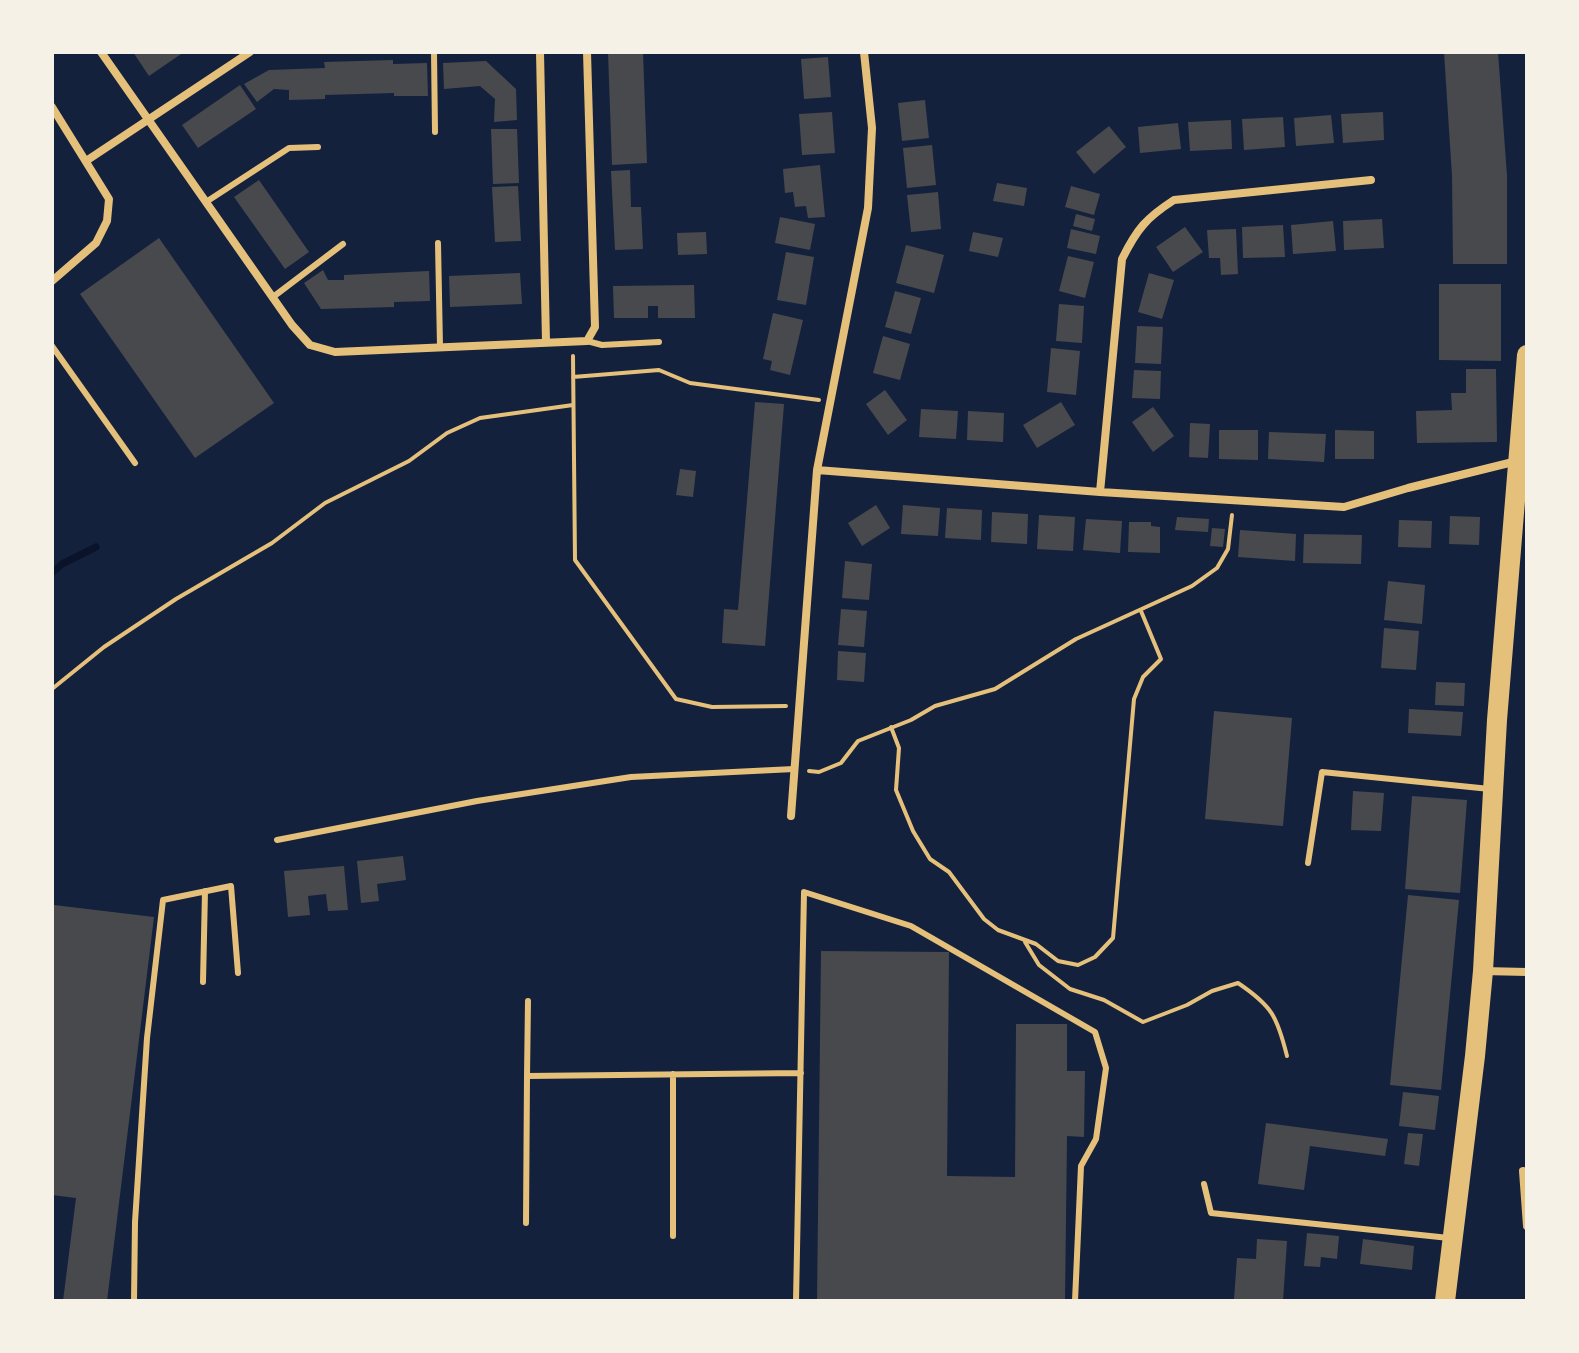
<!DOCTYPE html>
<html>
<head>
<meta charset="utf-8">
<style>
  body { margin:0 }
  #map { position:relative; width:1579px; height:1353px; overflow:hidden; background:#14213d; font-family:"IBM Plex Serif",serif }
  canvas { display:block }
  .frame { position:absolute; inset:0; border:54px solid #f6f1e7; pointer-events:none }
</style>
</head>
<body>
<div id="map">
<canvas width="1579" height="1353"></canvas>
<div class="frame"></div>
</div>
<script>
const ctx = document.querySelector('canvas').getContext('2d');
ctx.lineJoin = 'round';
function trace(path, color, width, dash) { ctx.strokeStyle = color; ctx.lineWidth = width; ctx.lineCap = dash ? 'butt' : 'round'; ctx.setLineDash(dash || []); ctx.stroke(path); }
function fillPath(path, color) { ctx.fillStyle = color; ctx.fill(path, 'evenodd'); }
const stream = new Path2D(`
  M52,573L62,564L96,547`);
const building = new Path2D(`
  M133,52H184L149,76Z
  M608,52H643L647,163L612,165Z
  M1444,52H1498L1507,176V264H1453L1452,176Z
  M828,57L831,97L804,99L801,59Z
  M393,60V64L427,63L428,96H394V93L325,95V99L289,100V90L274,89L257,102L244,84L269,70L325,68L324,62Z
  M486,61L516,89L517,120L494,122L495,99L480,86L444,89L443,63Z
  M240,85L256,109L198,148L182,125Z
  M925,100L929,138L902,141L898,103Z
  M832,112L835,153L802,155L799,114Z
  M1383,112L1384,140L1343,143L1341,114Z
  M1331,115L1334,143L1296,146L1294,118Z
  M1283,117L1285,147L1244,150L1242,119Z
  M1231,120L1232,149L1190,151L1188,122Z
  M1178,123L1181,149L1140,153L1138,127Z
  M1109,126L1126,147L1094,174L1076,152Z
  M491,129H517L519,183L493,184Z
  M932,145L936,185L907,188L903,148Z
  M820,165L825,217L808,218L806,206L795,207L793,192L785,193L783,169Z
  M630,170L631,207H641L643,249L615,250L611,171Z
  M259,180L309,252L285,269L234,197Z
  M997,183L1027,188L1024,206L993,201Z
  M518,186L521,241L495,242L492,187Z
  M1071,186L1100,194L1094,215L1065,207Z
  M938,192L941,229L911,232L907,195Z
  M1076,214L1095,219L1092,231L1073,226Z
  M780,217L815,224L810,250L775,243Z
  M1382,219L1384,248L1344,250L1343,221Z
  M1333,221L1336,251L1293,254L1291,225Z
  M1283,225L1285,257L1243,258L1242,227Z
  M1185,227L1203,252L1173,272L1156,247Z
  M1071,229L1100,236L1096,254L1067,248Z
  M1236,229L1238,274L1221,275L1220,258H1209L1207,230Z
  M706,232L707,254L678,255L677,233Z
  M973,232L1003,238L998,257L969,251Z
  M159,238L274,403L195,458L80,294Z
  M906,245L944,255L934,293L896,283Z
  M786,252L814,257L806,305L777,300Z
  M1068,256L1094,262L1085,298L1059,291Z
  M323,270L328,280H344V275L429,271L430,301L394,302V307L321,309L304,283Z
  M520,273L522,304L450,307L449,276Z
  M1149,273L1174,280L1162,319L1138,312Z
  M1439,284H1501V361L1439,360Z
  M694,285L695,318H658V306H648V318H614L613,286Z
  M895,291L921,298L911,334L885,327Z
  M1059,304L1084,306L1082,343L1056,341Z
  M773,313L803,320L790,375L770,370L772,361L763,359Z
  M1137,326L1163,327L1161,364L1135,363Z
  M883,336L910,344L900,380L873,373Z
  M1051,348L1080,351L1076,395L1047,392Z
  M1466,369H1496L1497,442L1417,443L1416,411L1452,410L1451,393H1466Z
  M1134,370L1161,371L1160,399L1132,398Z
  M885,390L907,420L888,435L866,404Z
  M755,402L784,404L765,646L722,643L724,609L738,610Z
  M1061,402L1075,425L1037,448L1023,425Z
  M1153,407L1174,436L1153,452L1132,422Z
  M921,409L958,411L956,439L919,437Z
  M968,411L1004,413L1003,442L967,440Z
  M1190,423L1210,424L1208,458L1189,457Z
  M1219,430H1258V460L1219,459Z
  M1335,430L1374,431V459H1335Z
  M1269,432L1326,434L1324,462L1268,459Z
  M680,469L696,471L693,497L676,495Z
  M876,505L890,528L862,546L848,523Z
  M903,505L940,508L938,536L901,534Z
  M947,508L982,510L981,540L945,538Z
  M992,512L1028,514L1027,544L991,542Z
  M1039,515L1075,517L1073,551L1037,549Z
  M1450,516L1480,517L1479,545L1449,544Z
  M1177,517L1209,519L1208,532L1175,530Z
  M1086,519L1122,521L1120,553L1083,550Z
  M1399,520L1432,521L1431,548L1398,547Z
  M1129,522H1151V526L1160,527V553L1128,552Z
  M1212,528L1225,529L1223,547L1210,546Z
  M1240,530L1296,534L1295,561L1238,557Z
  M1304,534L1362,535L1361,564L1303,563Z
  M845,561L872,564L869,600L842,598Z
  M1388,581L1425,585L1422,624L1384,620Z
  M841,609L867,611L864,647L838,645Z
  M1384,628L1419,631L1416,670L1381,668Z
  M838,651L866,653L864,682L837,680Z
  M1436,682L1465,683L1464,706L1435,705Z
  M1409,709L1463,712L1461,736L1408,733Z
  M1214,711L1292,718L1283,826L1205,819Z
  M1353,791L1384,793L1381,831L1351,830Z
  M1412,796L1467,800L1460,893L1405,889Z
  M403,856L406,880L377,884L379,901L361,903L357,861Z
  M344,866L348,910L328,911L326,894L308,896L310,915L288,917L284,871Z
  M1408,895L1459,900L1441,1090L1390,1085Z
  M54,905L154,917L107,1301H63L76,1198L52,1195Z
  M821,951L949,952L947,1176L1015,1177L1016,1024H1067V1071H1085L1084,1137L1067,1136L1065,1301H817Z
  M1403,1092L1439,1096L1435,1130L1399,1126Z
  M1266,1123L1388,1139L1385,1156L1310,1146L1304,1190L1258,1184Z
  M1408,1133L1423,1134L1419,1166L1404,1164Z
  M1307,1233L1339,1236L1337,1259L1321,1257L1320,1267L1304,1266Z
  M1257,1239L1287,1241L1283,1301L1234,1299L1237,1258L1256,1259Z
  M1363,1239L1414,1246L1412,1270L1360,1264Z`);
const path = new Path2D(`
  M573,356L575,560L676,699L712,707L786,706
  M573,377L659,370L690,383L819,400
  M52,689L104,647L176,599L272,543L325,503L409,461L447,433L480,418L573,405
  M891,727L899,748L896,790L913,831L930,859L949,872L984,919L998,930L1036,944L1058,961L1078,965L1095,957L1113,938L1134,699L1143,677L1161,659L1141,611
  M809,771L819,772L841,763L858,741L911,720L935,706L995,689L1076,639L1192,586L1217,568L1228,549L1232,515
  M1025,942L1039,965L1070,989L1104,1000L1143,1022L1187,1005L1212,991L1238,983C1272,1006 1277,1016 1287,1056`);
const service = new Path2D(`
  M434,52L435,132
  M206,202L289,148L318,147
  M438,243L440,347
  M273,297L343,244
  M587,341L602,345L659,342
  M52,346L135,463
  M277,840L477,801L631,777L794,769
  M1308,863L1322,772L1490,789
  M203,982L205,891
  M673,1074V1236
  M527,1076L528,1001
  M1204,1184L1211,1213L1449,1238
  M526,1223L527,1076L801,1073
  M134,1301L135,1222L147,1038L163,900L231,886L238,973
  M796,1301L804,892L911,926L1095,1032L1106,1068L1096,1139L1081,1166L1075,1301`);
const minor = new Path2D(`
  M101,52L292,325L310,345L335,352L587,341L595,327L587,52
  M540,52L546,342
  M52,107L109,199L107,221L96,243L52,281
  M86,161L250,52
  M817,470L1100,492L1344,507L1408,488L1517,461
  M1100,492L1122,259C1137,229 1146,218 1174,200L1371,180
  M791,816L817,470L868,208L872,128L864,52
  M1483,971L1527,972
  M1523,1171L1527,1226`);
const primary = new Path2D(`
  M1445,1301L1475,1056L1483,971L1497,720L1527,355`);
trace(stream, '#0b132b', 7);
fillPath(building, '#48494c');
trace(path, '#e5c07b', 4);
trace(service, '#e5c07b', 6);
trace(minor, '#e5c07b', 8);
trace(primary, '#e5c07b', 20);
</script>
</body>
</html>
